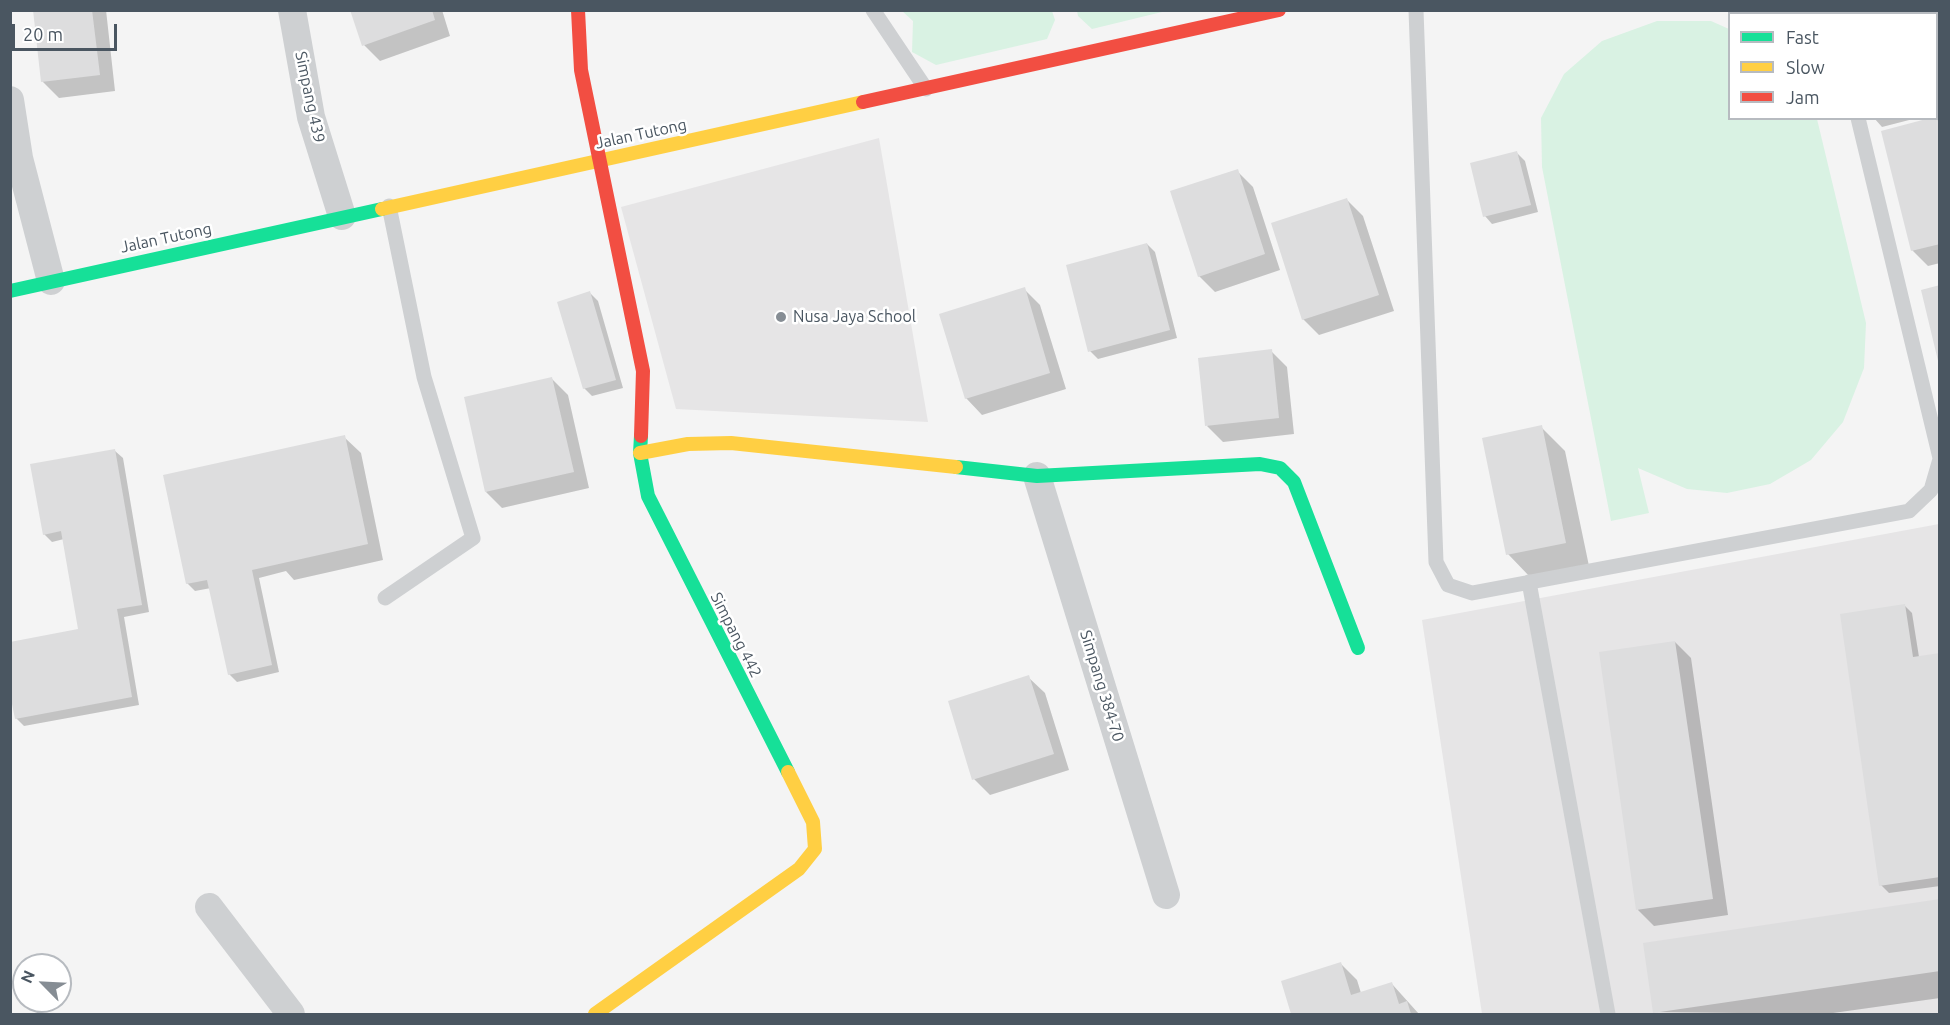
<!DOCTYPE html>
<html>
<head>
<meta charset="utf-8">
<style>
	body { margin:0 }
	#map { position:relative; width:1950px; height:1025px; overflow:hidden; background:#f4f4f4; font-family:Ubuntu,sans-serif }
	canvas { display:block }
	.frame { position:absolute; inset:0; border:12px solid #4a5661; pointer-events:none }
	.legend { position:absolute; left:1728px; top:12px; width:210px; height:108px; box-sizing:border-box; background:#fff; border:2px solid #b7bbc0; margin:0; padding:8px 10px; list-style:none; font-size:18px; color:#4a5661 }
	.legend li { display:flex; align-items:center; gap:12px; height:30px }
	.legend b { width:30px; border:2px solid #b7bbc0 }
	.north { position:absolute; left:12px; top:953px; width:60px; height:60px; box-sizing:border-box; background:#fff; border:2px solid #b7bbc0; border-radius:50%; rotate:294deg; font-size:16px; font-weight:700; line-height:24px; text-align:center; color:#4a5661 }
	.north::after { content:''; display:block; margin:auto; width:21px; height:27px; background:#868d94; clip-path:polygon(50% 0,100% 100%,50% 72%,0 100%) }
	.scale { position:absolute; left:12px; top:24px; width:105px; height:27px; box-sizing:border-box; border:3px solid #4a5661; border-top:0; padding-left:8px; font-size:18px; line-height:21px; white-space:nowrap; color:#4a5661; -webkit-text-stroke:4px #fff; paint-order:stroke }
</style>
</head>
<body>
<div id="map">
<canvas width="1950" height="1025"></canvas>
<div class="frame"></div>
<ul class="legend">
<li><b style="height:8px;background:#16e098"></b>Fast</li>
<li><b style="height:8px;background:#ffcf43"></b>Slow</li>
<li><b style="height:8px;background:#f24e42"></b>Jam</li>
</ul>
<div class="north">N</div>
<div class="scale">20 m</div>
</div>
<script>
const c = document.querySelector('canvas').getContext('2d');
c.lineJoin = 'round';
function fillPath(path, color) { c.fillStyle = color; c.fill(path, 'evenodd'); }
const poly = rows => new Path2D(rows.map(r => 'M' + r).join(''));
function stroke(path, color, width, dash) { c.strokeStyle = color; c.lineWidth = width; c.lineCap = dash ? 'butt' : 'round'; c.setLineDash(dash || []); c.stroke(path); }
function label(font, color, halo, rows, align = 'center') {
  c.font = font + ' Ubuntu,sans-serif'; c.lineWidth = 5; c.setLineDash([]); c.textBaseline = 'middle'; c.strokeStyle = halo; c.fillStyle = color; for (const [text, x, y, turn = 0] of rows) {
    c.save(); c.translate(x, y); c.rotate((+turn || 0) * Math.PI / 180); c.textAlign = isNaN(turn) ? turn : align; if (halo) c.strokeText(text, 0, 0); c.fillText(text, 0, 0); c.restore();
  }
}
const education = poly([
	[879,138,928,422,676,409,621,207],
	[1939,524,1939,1014,1482,1014,1422,620]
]);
const green = poly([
	[902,11,1052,11,1055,20,1047,39,936,65,912,52,913,21],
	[1077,11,1077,10,1166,11,1092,29,1078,16],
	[1657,21,1711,21,1729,29,1730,118,1817,119,1866,323,1864,368,1843,422,1811,460,1770,484,1727,493,1687,489,1638,468,1649,513,1611,521,1542,167,1541,118,1564,74,1602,41]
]);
const shadow = poly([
	[34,10,106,10,115,91,59,98,42,81],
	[352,10,442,10,450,36,380,61,364,45],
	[1936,57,1940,57,1940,113,1936,114],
	[1874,118,1917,118,1882,127],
	[1936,119,1940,122,1940,263,1928,266,1912,250],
	[1517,153,1525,161,1538,212,1492,224,1485,216],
	[1237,171,1253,187,1280,270,1215,292,1199,276],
	[1347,200,1363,216,1394,311,1319,335,1303,319],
	[1147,244,1155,252,1177,338,1098,359,1090,351],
	[1024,289,1040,305,1066,389,982,415,966,398],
	[590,293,598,301,623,388,592,396,584,388],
	[1271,351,1287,367,1294,434,1223,442,1207,426],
	[552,379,568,395,589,488,502,508,486,492],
	[1541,427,1565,451,1589,566,1531,578,1508,554],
	[344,437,361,453,383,560,294,580,286,571,259,578,279,672,237,682,229,674,211,588,195,591,187,583],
	[115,451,123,458,149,612,124,617,139,705,24,726,16,718,80,630,64,539,52,542,44,534],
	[1904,605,1912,613,1919,657,1940,654,1940,886,1889,893,1881,885],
	[1675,642,1691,658,1728,915,1654,926,1638,910],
	[1028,677,1045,693,1069,770,990,795,974,779],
	[1940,900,1940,998,1826,1014,1654,1012],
	[1341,964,1357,980,1361,993,1392,984,1419,1014,1292,1014,1283,982]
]);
const building = poly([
	[33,10,92,10,100,75,41,82],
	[350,10,432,10,435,20,362,46],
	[1940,55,1940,94,1936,94,1936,56],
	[1930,118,1937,118,1940,129,1940,244,1911,251,1881,131],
	[1517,151,1531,205,1483,217,1470,163],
	[1238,169,1265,254,1198,277,1170,191],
	[1347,198,1379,295,1302,320,1271,223],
	[1147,243,1170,330,1088,352,1066,265],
	[1940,285,1940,365,1939,365,1921,290],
	[1025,287,1050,373,965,399,939,314],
	[590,291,616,380,583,389,557,302],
	[1272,349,1279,418,1205,426,1198,358],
	[552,377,574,472,485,492,464,397],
	[1542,425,1566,543,1506,555,1482,438],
	[345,435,368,544,252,570,272,665,228,675,207,580,186,584,163,475],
	[115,449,142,605,117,609,132,697,15,719,10,694,10,642,78,629,61,531,43,535,30,464],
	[1905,604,1913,657,1940,653,1940,877,1879,886,1840,614],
	[1675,641,1713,899,1636,910,1599,652],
	[1029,675,1054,754,972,780,948,701],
	[1940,899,1940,971,1653,1013,1643,943],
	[1341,962,1351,995,1392,982,1399,1004,1407,1001,1411,1014,1291,1014,1281,981]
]);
const lane = poly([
	[873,10,926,89],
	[1416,10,1436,562,1448,585,1472,593,1909,511,1931,490,1940,459],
	[1832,10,1832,14],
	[1858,118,1940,458],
	[1529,582,1608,1014],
	[385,598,473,538,424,377,389,206]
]);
const street = poly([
	[292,10,311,117,342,216],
	[10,100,19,158,51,281],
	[1037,476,1166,895],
	[209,907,291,1014]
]);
const fast = poly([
	[10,291,382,209],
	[641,436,640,453,648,496,788,772],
	[956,467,1037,476,1260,464,1280,468,1294,482,1358,648]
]);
const slow = poly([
	[382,209,863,102],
	[640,453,688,444,731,443,956,467],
	[595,1014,799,869,815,849,813,822,788,772]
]);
const jam = poly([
	[578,10,581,70,643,371,641,436],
	[863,102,1279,10]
]);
const markers = [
	[781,317,6,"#868d94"]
];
const streetNames = [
	["Simpang 439",310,97,78],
	["Jalan Tutong",641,134,-12],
	["Jalan Tutong",166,238,-12],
	["Simpang 442",736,635,63],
	["Simpang 384-70",1102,686,73]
];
const poiNames = [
	["Nusa Jaya School",793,317]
];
fillPath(education, '#e6e5e6');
fillPath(green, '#d9f2e3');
fillPath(shadow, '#0003');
fillPath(building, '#ddddde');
stroke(lane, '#ced0d2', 15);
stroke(street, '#ced0d2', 28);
stroke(fast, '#16e098', 14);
stroke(slow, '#ffcf43', 14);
stroke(jam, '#f24e42', 14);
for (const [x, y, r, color] of markers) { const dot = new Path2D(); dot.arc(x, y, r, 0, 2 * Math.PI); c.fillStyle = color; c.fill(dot); stroke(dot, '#fff', 2); }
label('16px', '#4a5661', '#fff', streetNames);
label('16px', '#4a5661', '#fff', poiNames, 'left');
</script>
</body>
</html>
